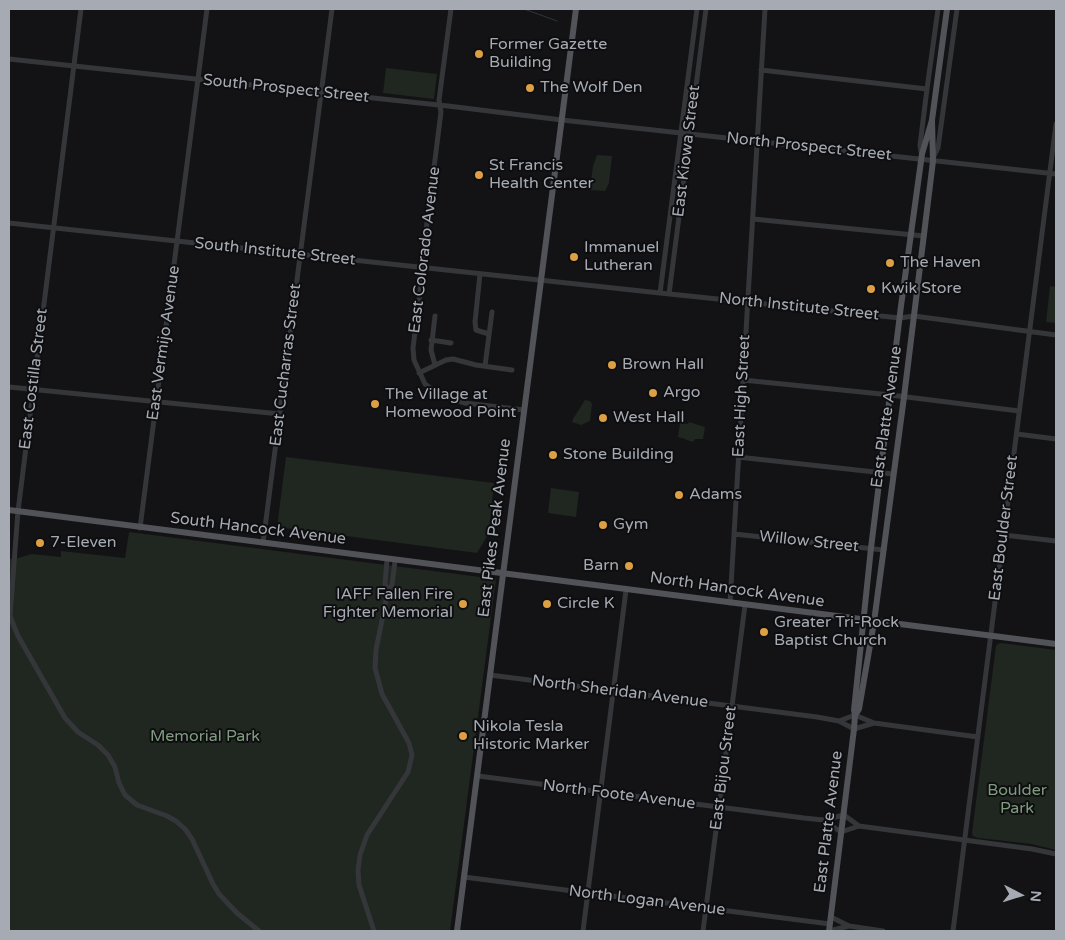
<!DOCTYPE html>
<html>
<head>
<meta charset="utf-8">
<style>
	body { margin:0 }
	#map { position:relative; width:1065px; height:940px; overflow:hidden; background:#131315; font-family:"Varela Round",sans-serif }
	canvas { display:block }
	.frame { position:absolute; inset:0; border:10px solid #a6abb3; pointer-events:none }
	.north { position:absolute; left:995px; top:870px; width:50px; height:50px; -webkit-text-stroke:4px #0e0e10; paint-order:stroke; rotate:95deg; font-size:14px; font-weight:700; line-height:20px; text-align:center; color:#a6abb3 }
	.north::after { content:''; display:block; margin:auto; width:18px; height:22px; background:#a6abb3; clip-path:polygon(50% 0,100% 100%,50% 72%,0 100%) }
</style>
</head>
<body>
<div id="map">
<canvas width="1065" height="940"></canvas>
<div class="frame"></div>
<div class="north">N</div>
</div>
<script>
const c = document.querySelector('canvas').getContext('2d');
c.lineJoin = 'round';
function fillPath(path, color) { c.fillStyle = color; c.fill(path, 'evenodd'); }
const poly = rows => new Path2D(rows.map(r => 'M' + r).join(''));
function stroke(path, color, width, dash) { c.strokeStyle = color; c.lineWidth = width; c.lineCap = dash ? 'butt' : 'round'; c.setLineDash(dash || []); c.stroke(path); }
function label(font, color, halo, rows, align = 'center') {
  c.font = font + ' "Varela Round",sans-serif'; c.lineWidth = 4; c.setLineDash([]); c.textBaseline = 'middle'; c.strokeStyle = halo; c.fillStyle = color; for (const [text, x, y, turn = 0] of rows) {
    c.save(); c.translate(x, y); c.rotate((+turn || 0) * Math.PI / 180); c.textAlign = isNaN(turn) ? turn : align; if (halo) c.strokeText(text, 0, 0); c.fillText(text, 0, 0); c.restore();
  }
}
const green = poly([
	[386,68,437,74,434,99,383,93],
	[597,155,612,156,609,183,605,191,590,190,593,166],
	[1050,286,1056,287,1056,323,1046,322],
	[585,400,590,401,592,404,590,421,581,425,572,422,573,419],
	[689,422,705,427,703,439,695,439,693,442,686,440,686,439,678,437,680,423,688,424],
	[286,457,494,483,489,533,477,553,277,527],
	[551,488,579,492,576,517,548,513],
	[129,532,496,579,450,931,9,931,9,559,18,558,32,554,61,557,61,551,125,558],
	[1001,643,1056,650,1056,850,1032,844,978,838,973,836,972,833,996,646,998,644]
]);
const stream = poly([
	[524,9,557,21]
]);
const minor = poly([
	[81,9,18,511,10,616,18,636,65,718,78,732,98,745,108,755,115,767,119,783,125,795,137,805,167,816,176,821,185,829,192,839,213,884,219,894,237,913,259,931],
	[451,9,439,100,441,112,422,263,422,275,413,348,414,360,425,384,441,396,465,403,524,410],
	[9,59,448,106,562,120,1056,174],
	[761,70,927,89],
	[921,152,920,145,927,89,938,9],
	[934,156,938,148,957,9],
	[753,219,924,236],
	[9,223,660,293,900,318,914,316,1056,335],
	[480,274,475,322,476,330,489,334],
	[660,293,697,9],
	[669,294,706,9],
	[435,316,431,350,435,365],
	[431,340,451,343],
	[485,366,492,312],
	[419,373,446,360,453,359,476,365,512,370],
	[743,380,891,395,1019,411],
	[9,387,280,414],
	[1017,434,1056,439],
	[738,457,893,474],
	[140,528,207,9],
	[734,534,884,550],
	[1004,535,1056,541],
	[263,543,332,9],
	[387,560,385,584,388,590,392,585,395,561],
	[730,603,765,9],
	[490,675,817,717,839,721,854,729,874,723],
	[839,721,855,715,874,723,978,737],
	[478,776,804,818,823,820,844,815,859,826,1032,849,1056,854],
	[825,821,841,832,859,826],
	[464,877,830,924],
	[831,917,849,926,883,931],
	[374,931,359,885,358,870,360,855,367,835,408,772,412,755,409,743,382,694,375,668,376,650,388,590],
	[583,931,626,590],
	[703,931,745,605],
	[829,931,849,926],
	[953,931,1056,124]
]);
const major = poly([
	[9,510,1056,644],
	[855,715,859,709,874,622,904,397,933,161,932,120,947,9],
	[457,931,576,9],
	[829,931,854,729,855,715,854,710,871,548,901,306,922,154,932,120]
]);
const markers = [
	[479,54,5,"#dc9f43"],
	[530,88,5,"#dc9f43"],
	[479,175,5,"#dc9f43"],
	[574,257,5,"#dc9f43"],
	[890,263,5,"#dc9f43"],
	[871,289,5,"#dc9f43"],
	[612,365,5,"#dc9f43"],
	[653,393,5,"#dc9f43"],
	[375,404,5,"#dc9f43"],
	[603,418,5,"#dc9f43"],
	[553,455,5,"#dc9f43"],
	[679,495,5,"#dc9f43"],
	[603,525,5,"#dc9f43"],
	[40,543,5,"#dc9f43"],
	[629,566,5,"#dc9f43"],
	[463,604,5,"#dc9f43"],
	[547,604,5,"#dc9f43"],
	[764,632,5,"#dc9f43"],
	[463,736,5,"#dc9f43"]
];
const poiNames = [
	["Former Gazette",489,45],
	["Building",489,63],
	["The Wolf Den",540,88],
	["St Francis",489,166],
	["Health Center",489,184],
	["Immanuel",584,248],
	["Lutheran",584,266],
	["The Haven",900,263],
	["Kwik Store",881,289],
	["Brown Hall",622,365],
	["Argo",663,393],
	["The Village at",385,395],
	["Homewood Point",385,413],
	["West Hall",613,418],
	["Stone Building",563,455],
	["Adams",689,495],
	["Gym",613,525],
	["7-Eleven",50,543],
	["Barn",619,566,"right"],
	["IAFF Fallen Fire",453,595,"right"],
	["Fighter Memorial",453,613,"right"],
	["Circle K",557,604],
	["Greater Tri-Rock",774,623],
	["Baptist Church",774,641],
	["Nikola Tesla",473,727],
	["Historic Marker",473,745]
];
const streetNames = [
	["South Prospect Street",286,89,6],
	["North Prospect Street",809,147,6],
	["East Kiowa Street",687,151,-83],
	["East Colorado Avenue",425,250,-83],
	["South Institute Street",275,252,6],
	["North Institute Street",799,307,6],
	["East Vermijo Avenue",164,343,-82],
	["East Cucharras Street",286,365,-83],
	["East Costilla Street",34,379,-83],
	["East High Street",742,396,-87],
	["East Platte Avenue",887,417,-82],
	["East Pikes Peak Avenue",495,528,-83],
	["East Boulder Street",1004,528,-83],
	["South Hancock Avenue",258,529,7],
	["Willow Street",809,542,6],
	["North Hancock Avenue",737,590,8],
	["North Sheridan Avenue",620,692,7],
	["East Bijou Street",724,768,-83],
	["North Foote Avenue",619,795,7],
	["East Platte Avenue",829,822,-83],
	["North Logan Avenue",647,901,7]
];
const parkNames = [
	["Memorial Park",205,737],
	["Boulder",1017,791],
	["Park",1017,809]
];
fillPath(green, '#202620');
stroke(stream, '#2e363c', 1);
stroke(minor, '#353639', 5);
stroke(major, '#515358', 6);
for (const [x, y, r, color] of markers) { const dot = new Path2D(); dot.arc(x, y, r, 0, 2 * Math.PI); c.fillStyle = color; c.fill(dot); stroke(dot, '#0e0e10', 2); }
label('16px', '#a6abb3', '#0e0e10', poiNames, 'left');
label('16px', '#a6abb3', '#0e0e10', streetNames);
label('16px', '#7f9c7f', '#0e0e10', parkNames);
</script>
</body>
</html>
